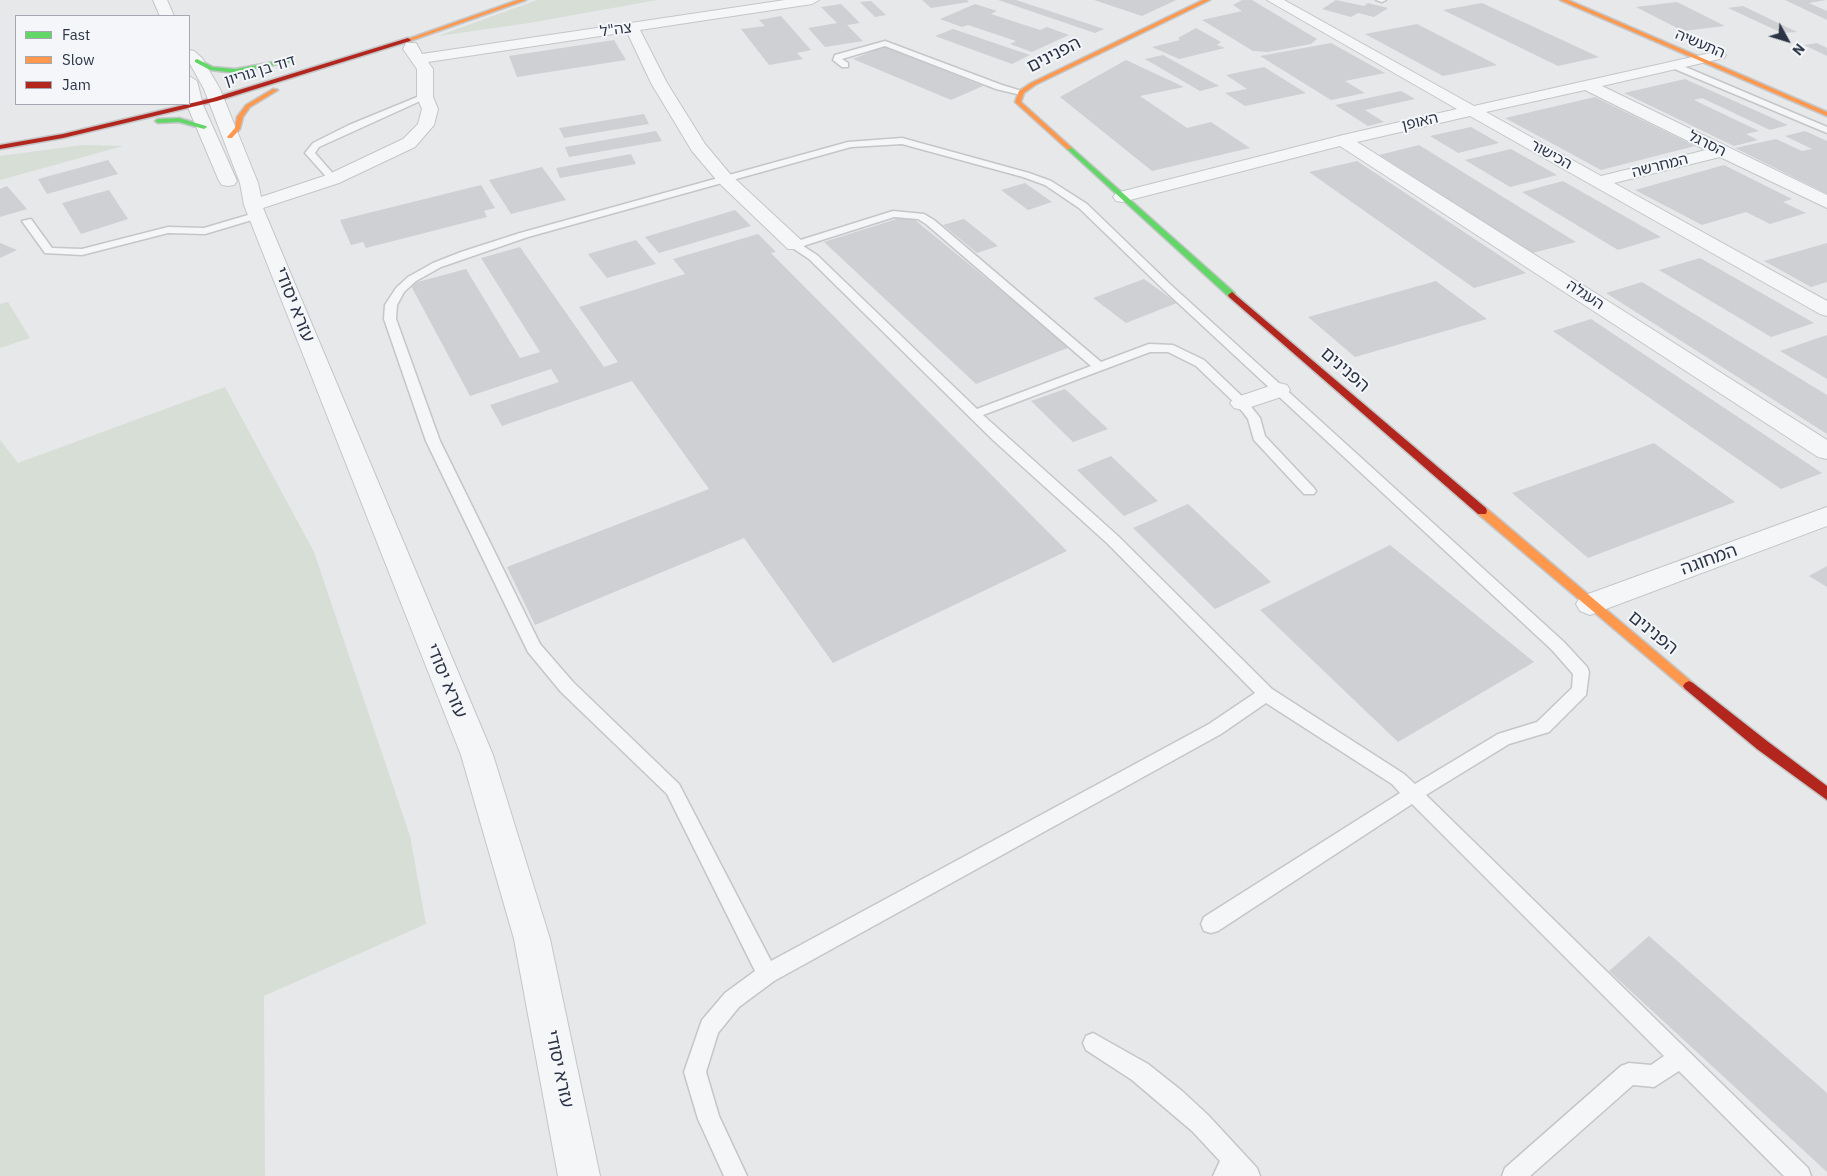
<!DOCTYPE html>
<html>
<head>
<meta charset="utf-8">
<style>
	body { margin:0 }
	#map { position:relative; width:1827px; height:1176px; overflow:hidden; background:#e6e8ea; font-family:"IBM Plex Sans",sans-serif }
	canvas { display:block }
	.legend { position:absolute; left:15px; top:15px; width:175px; height:90px; box-sizing:border-box; background:#f4f6f9; border:1px solid #a4a8b1; margin:0; padding:6px 9px; list-style:none; font-size:15px; color:#2b3445 }
	.legend li { display:flex; align-items:center; gap:10px; height:25px }
	.legend b { width:25px; border:1px solid #a4a8b1 }
	.north { position:absolute; left:1762px; top:15px; width:50px; height:50px; -webkit-text-stroke:4px #f4f6f9; paint-order:stroke; rotate:129deg; font-size:14px; font-weight:700; line-height:20px; text-align:center; color:#2b3445 }
	.north::after { content:''; display:block; margin:auto; width:18px; height:22px; background:#2b3445; clip-path:polygon(50% 0,100% 100%,50% 72%,0 100%) }
</style>
</head>
<body>
<div id="map">
<canvas width="1827" height="1176"></canvas>
<ul class="legend">
<li><b style="height:6px;background:#63d668"></b>Fast</li>
<li><b style="height:6px;background:#ff974d"></b>Slow</li>
<li><b style="height:6px;background:#b3261e"></b>Jam</li>
</ul>
<div class="north">N</div>
</div>
<script>
const c = document.querySelector('canvas').getContext('2d');
c.lineJoin = 'round';
function fillPath(path, color) { c.fillStyle = color; c.fill(path, 'evenodd'); }
const poly = rows => new Path2D(rows.map(r => 'M' + r).join(''));
function stroke(path, color, width, dash) { c.strokeStyle = color; c.lineWidth = width; c.lineCap = dash ? 'butt' : 'round'; c.setLineDash(dash || []); c.stroke(path); }
function label(font, color, halo, rows, align = 'center') {
  c.font = font + ' "IBM Plex Sans","Noto Sans Hebrew",sans-serif'; c.lineWidth = 4; c.setLineDash([]); c.textBaseline = 'middle'; c.strokeStyle = halo; c.fillStyle = color; for (const [text, x, y, turn = 0] of rows) {
    c.save(); c.translate(x, y); c.rotate((+turn || 0) * Math.PI / 180); c.textAlign = isNaN(turn) ? turn : align; if (halo) c.strokeText(text, 0, 0); c.fillText(text, 0, 0); c.restore();
  }
}
const green = poly([
	[537,0,657,0,529,23,438,36],
	[83,145,123,146,0,180,0,156],
	[8,302,30,338,0,348,0,304],
	[225,387,314,552,410,836,426,924,264,996,265,1176,0,1176,0,440,18,463]
]);
const building = poly([
	[922,0,967,0,969,2,931,8],
	[998,0,1016,0,1104,29,1095,33],
	[1094,0,1176,0,1142,16],
	[1242,0,1252,0,1317,39,1311,44,1268,52,1253,51,1202,20,1242,11,1233,5],
	[1336,0,1364,6,1368,3,1388,8,1374,17,1358,13,1351,17,1322,9],
	[1785,0,1826,0,1809,3,1827,11,1827,20],
	[871,1,886,15,875,17,860,2],
	[1677,2,1725,26,1683,31,1636,7],
	[1482,3,1599,57,1558,66,1443,10],
	[841,4,860,23,847,25,863,41,825,47,808,28,837,23,821,7],
	[975,4,997,11,991,14,1040,30,1047,27,1069,35,1032,52,1010,44,1016,41,968,25,962,27,940,19],
	[1743,6,1797,32,1782,33,1728,8],
	[781,16,811,50,797,53,803,59,769,65,741,29,765,26,759,20],
	[1417,24,1497,65,1443,76,1365,34],
	[1196,28,1221,42,1217,45,1225,48,1179,59,1152,47,1180,40,1178,38],
	[953,29,1030,55,1012,64,935,36],
	[614,40,626,60,517,77,509,56],
	[1331,43,1385,73,1345,81,1365,93,1331,100,1260,56],
	[1817,43,1827,48,1827,56,1804,45],
	[885,46,983,86,951,100,853,59],
	[1163,55,1219,86,1200,91,1145,59],
	[1126,60,1184,87,1140,96,1187,128,1211,122,1250,148,1152,171,1060,97],
	[1264,67,1306,93,1245,106,1225,93,1247,89,1226,75],
	[1685,79,1788,125,1770,130,1702,98,1694,100,1759,131,1746,134,1758,140,1734,146,1624,93],
	[1401,91,1415,99,1365,110,1384,122,1368,126,1335,105],
	[1595,97,1695,146,1601,170,1505,118],
	[644,114,649,124,564,138,559,128],
	[1471,127,1499,143,1458,153,1430,136],
	[656,131,662,141,569,157,565,147],
	[1805,131,1827,141,1827,194,1735,148,1776,139,1802,151,1812,149,1785,136],
	[1419,145,1576,242,1532,253,1379,155],
	[1511,149,1557,175,1510,187,1465,160],
	[631,154,636,164,560,178,556,168],
	[108,160,118,174,47,194,38,179],
	[1357,161,1526,273,1474,288,1309,172],
	[1724,165,1792,199,1783,202,1806,213,1770,224,1746,212,1702,225,1635,190],
	[542,167,566,200,511,214,489,180],
	[1563,181,1661,237,1618,250,1522,192],
	[1025,183,1052,202,1028,210,1001,190],
	[481,185,495,208,484,211,487,217,366,248,363,242,351,245,340,220],
	[7,186,27,209,0,217,0,189],
	[109,190,128,219,81,234,62,203],
	[735,210,751,226,659,253,645,237],
	[909,215,1070,347,976,384,824,242],
	[964,219,998,246,977,253,943,225],
	[758,234,776,252,771,253,1067,551,833,663,744,538,535,625,507,567,709,489,632,381,502,426,490,405,559,382,551,369,470,396,410,284,466,269,520,358,540,352,481,258,520,247,604,367,618,362,579,307,685,274,673,259],
	[636,240,656,264,607,278,588,254],
	[0,243,17,250,0,258],
	[1827,243,1827,282,1811,287,1764,261],
	[1700,258,1814,323,1771,337,1659,270],
	[1144,279,1177,303,1126,323,1093,298],
	[1436,281,1487,319,1355,357,1308,317],
	[1642,282,1827,395,1827,434,1606,293],
	[1591,319,1822,473,1781,489,1553,331],
	[1827,335,1827,379,1780,351],
	[1065,389,1108,429,1073,442,1031,401],
	[1654,443,1735,502,1588,558,1512,493],
	[1111,456,1158,501,1124,516,1077,470],
	[1188,504,1271,582,1215,609,1133,528],
	[1390,545,1534,662,1398,742,1260,610],
	[1827,566,1827,587,1809,576],
	[1649,936,1827,1093,1827,1172,1609,971]
]);
const lane = poly([
	[1376,0,1386,0,1382,2,1376,0],
	[885,41,1002,85,1025,92,1021,95,996,89,885,46,842,59,848,63,848,67,842,67,833,60,835,55,885,41],
	[1670,63,1676,63,1827,127,1827,133,1670,67,1670,63],
	[422,95,429,97,319,147,315,153,336,177,336,181,330,181,305,153,313,143,349,125,422,95],
	[902,138,1029,173,1051,181,1087,204,1172,286,1564,642,1587,667,1589,672,1586,695,1549,732,1509,744,1426,795,1808,1168,1811,1176,1784,1176,1679,1071,1654,1087,1633,1085,1530,1176,1502,1176,1505,1168,1621,1066,1629,1063,1651,1065,1664,1056,1412,804,1218,931,1211,933,1204,931,1201,924,1204,917,1400,793,1392,784,1266,703,1221,734,774,981,739,1007,718,1033,706,1072,719,1116,747,1176,724,1176,698,1119,684,1072,702,1020,725,993,755,971,667,794,561,692,528,652,426,441,384,319,385,305,396,288,408,277,433,263,461,252,520,233,848,142,902,138],
	[902,144,1023,177,1045,185,1079,208,1164,290,1552,650,1573,674,1572,688,1537,722,1498,734,1415,784,1404,774,1272,689,1118,536,983,415,1150,352,1168,352,1196,366,1238,406,1248,419,1254,440,1304,494,1314,494,1316,491,1314,488,1265,436,1260,418,1246,400,1204,360,1173,345,1149,344,1101,362,934,220,924,214,893,211,791,243,791,247,809,259,993,440,1108,544,1255,693,1209,724,771,961,679,784,573,682,540,644,440,441,396,319,397,305,404,292,416,281,441,267,528,237,851,147,902,144],
	[894,217,918,219,926,224,1091,366,977,409,817,255,803,246,894,217],
	[258,212,263,215,262,217,205,234,168,233,82,255,45,253,22,221,31,219,52,248,82,249,168,227,204,228,258,212],
	[1093,1033,1148,1064,1182,1091,1208,1115,1257,1168,1260,1176,1213,1176,1220,1161,1192,1131,1132,1080,1086,1050,1083,1043,1086,1036,1093,1033]
]);
const street = poly([
	[153,0,167,0,174,16,160,16,153,0],
	[785,0,819,0,812,4,640,30,667,83,705,144,731,175,802,241,805,245,802,249,788,249,719,183,692,151,651,83,627,32,428,62,433,69,433,97,438,109,434,125,415,147,339,183,263,208,493,755,550,939,600,1176,558,1176,514,939,461,755,244,205,240,183,204,89,189,62,189,50,194,51,202,58,220,89,258,183,261,197,327,175,403,139,418,124,422,109,417,97,417,69,403,49,406,43,416,43,422,54,785,0],
	[1267,0,1284,0,1474,106,1719,51,1724,52,1726,55,1724,58,1602,86,1827,195,1827,208,1720,157,1614,183,1827,301,1827,316,1820,314,1470,116,1357,142,1827,440,1827,459,1818,457,1340,146,1122,202,1116,201,1113,197,1116,193,1343,135,1457,109,1267,0],
	[1585,90,1706,150,1601,176,1486,112,1585,90],
	[189,76,197,81,203,105,237,181,234,185,228,186,222,185,219,181,187,105,189,76],
	[1279,383,1287,385,1290,390,1287,395,1242,410,1234,408,1230,403,1234,398,1279,383],
	[1827,507,1827,526,1590,615,1580,611,1576,604,1580,597,1827,507]
]);
const fast = poly([
	[197,59,213,67,235,69,290,59,293,61,235,73,210,70,195,62,195,60,197,59],
	[179,118,206,126,207,127,204,129,179,122,158,123,155,121,158,119,179,118],
	[1067,147,1071,147,1235,293,1235,297,1229,297,1067,149,1067,147]
]);
const slow = poly([
	[518,0,526,0,410,41,405,40,518,0],
	[1203,0,1210,0,1035,85,1024,93,1021,102,1071,147,1071,149,1067,149,1015,102,1019,91,1031,83,1203,0],
	[1560,0,1568,0,1827,112,1827,116,1560,0],
	[273,89,278,90,250,107,243,117,240,129,232,138,228,138,227,137,235,128,237,117,246,105,273,89],
	[1482,507,1486,508,1693,683,1695,686,1693,689,1689,691,1685,689,1478,514,1477,511,1478,508,1482,507]
]);
const jam = poly([
	[408,38,411,40,410,41,217,101,63,138,0,149,0,145,63,134,213,98,408,38],
	[1232,292,1486,508,1487,511,1486,514,1478,514,1229,297,1228,295,1232,292],
	[1689,681,1693,683,1767,741,1827,786,1827,800,1757,749,1685,689,1683,686,1685,683,1689,681]
]);
const farStreetnames = [
	["צה\"ל",616,30,-8],
	["התעשיה",1700,44,23],
	["דוד בן גוריון",260,71,-17],
	["האופן",1420,122,-13],
	["הסרגל",1707,144,26],
	["הכישור",1551,155,29],
	["המחרשה",1660,166,-14],
	["העגלה",1585,295,33]
];
const streetNames = [
	["הפנינים",1054,55,-27],
	["עזרא יסודי",294,305,68],
	["הפנינים",1345,370,41],
	["המחוגה",1709,560,-20],
	["הפנינים",1653,633,39],
	["עזרא יסודי",446,681,67],
	["עזרא יסודי",559,1069,78]
];
fillPath(green, '#d6ded6');
fillPath(building, '#ced0d3');
stroke(lane, '#c4c6c8', 3);
stroke(street, '#c4c6c8', 2);
stroke(fast, '#c4c6c8', 3);
stroke(slow, '#c4c6c8', 3);
stroke(jam, '#c4c6c8', 3);
fillPath(lane, '#f5f6f7');
fillPath(street, '#f5f6f7');
fillPath(fast, '#63d668');
fillPath(slow, '#ff974d');
fillPath(jam, '#b3261e');
label('15px', '#2b3445', '#f4f6f9', farStreetnames);
label('18px', '#2b3445', '#f4f6f9', streetNames);
</script>
</body>
</html>
